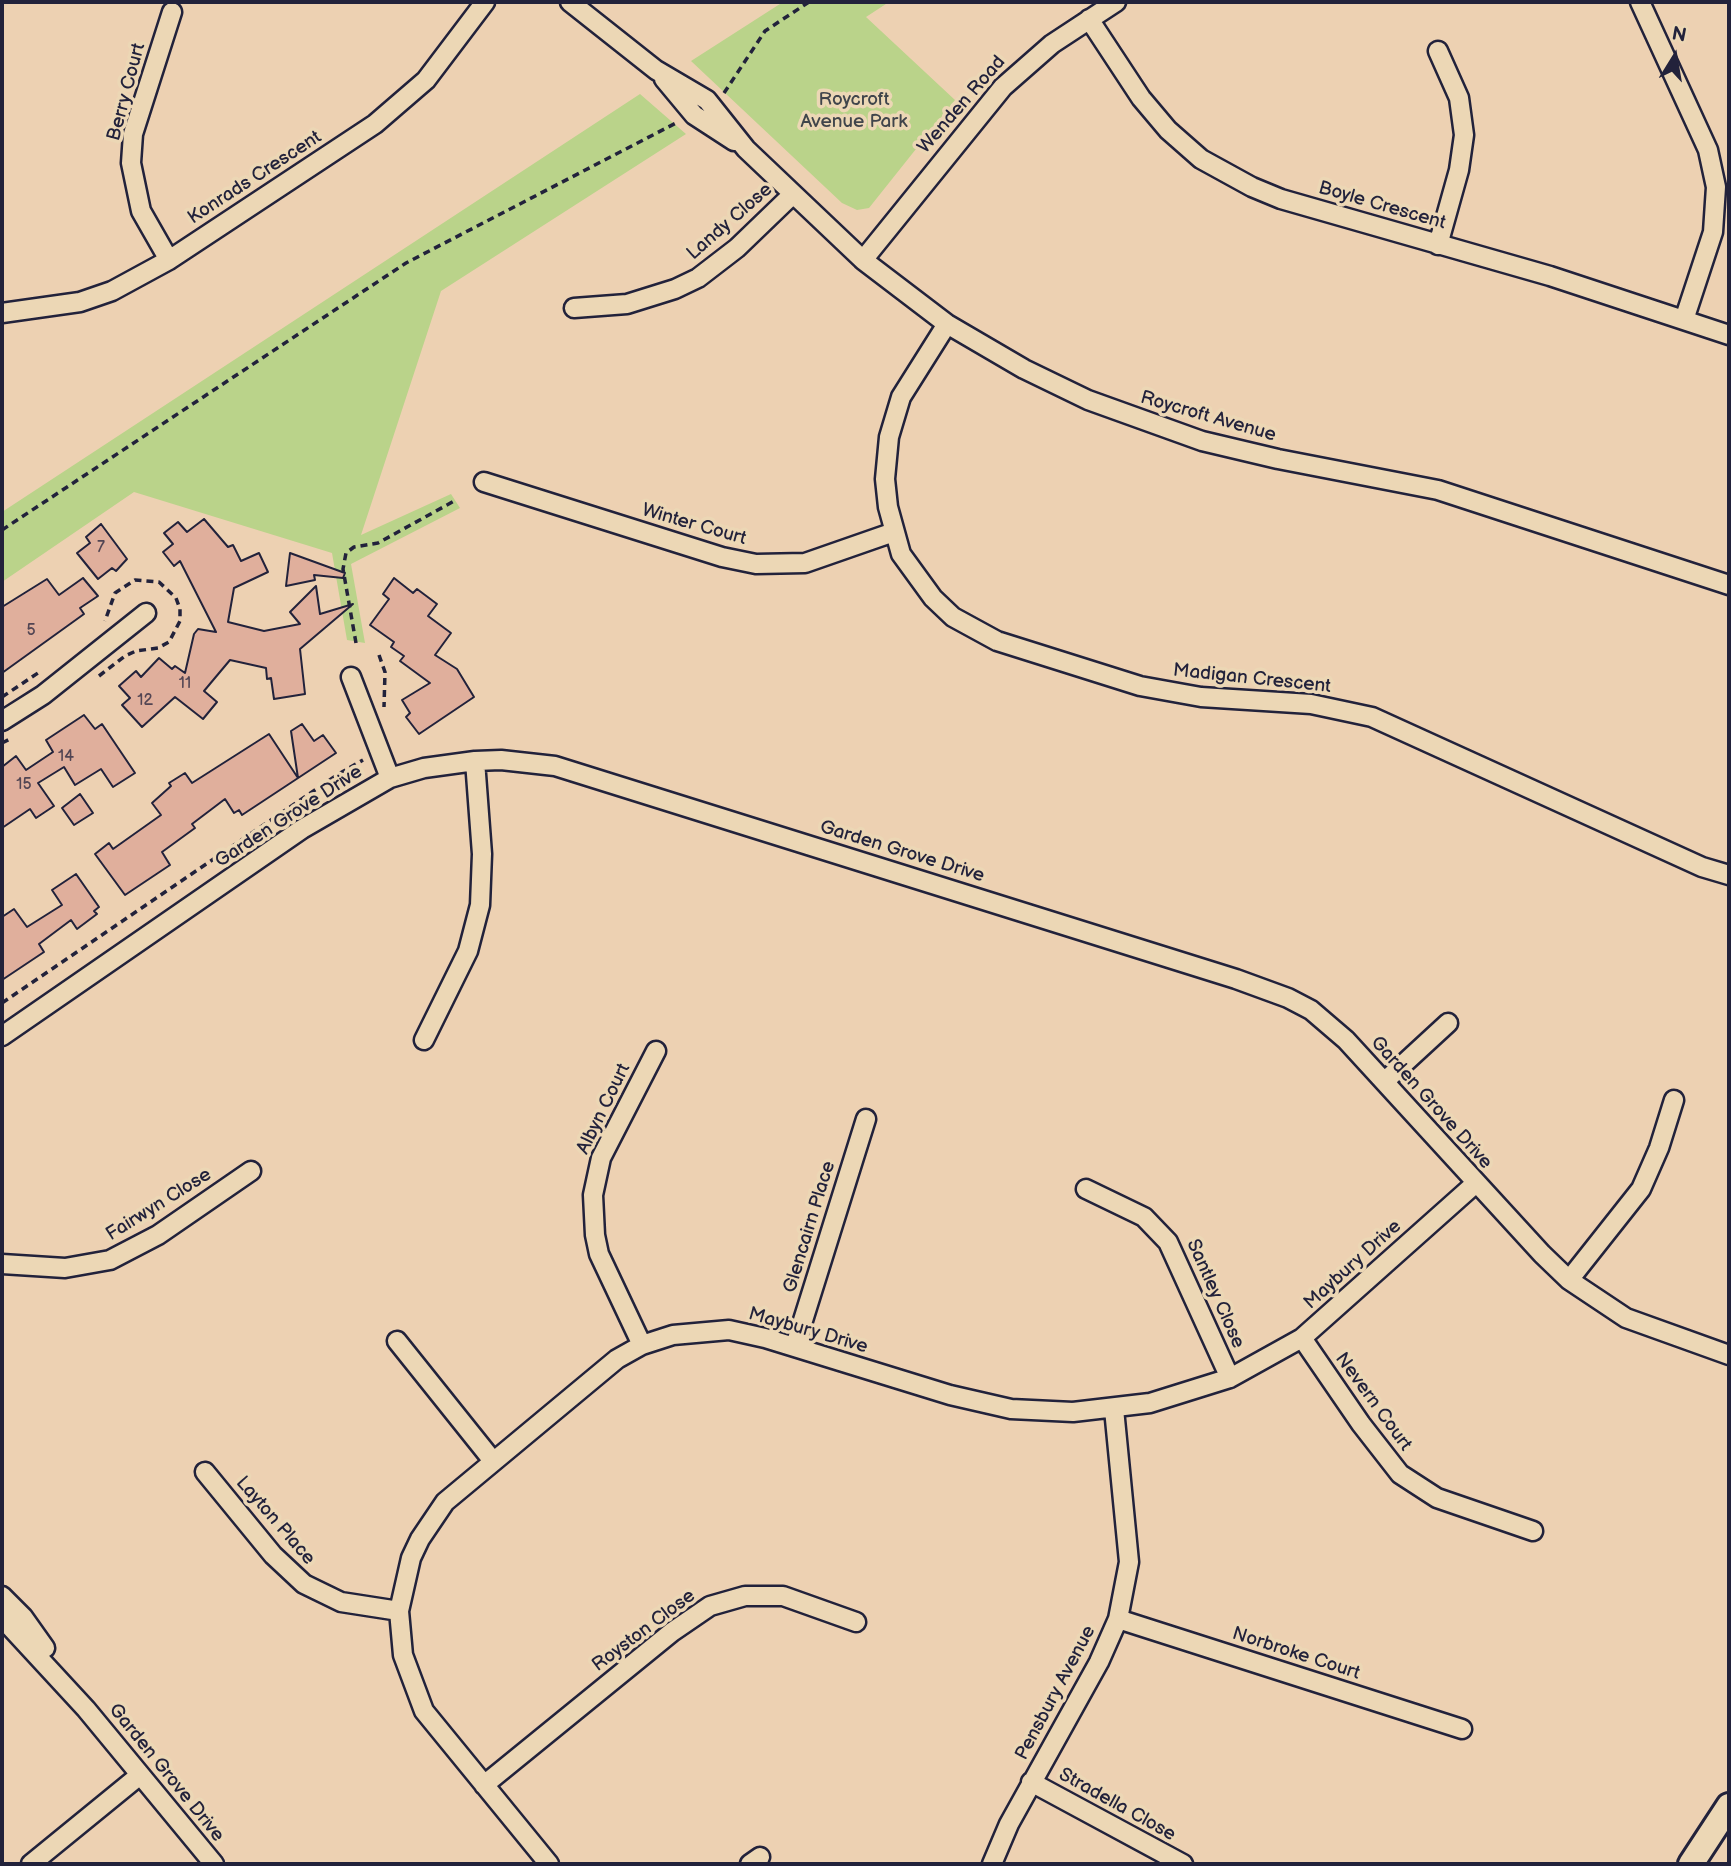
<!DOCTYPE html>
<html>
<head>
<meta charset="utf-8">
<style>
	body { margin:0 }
	#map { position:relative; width:1731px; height:1866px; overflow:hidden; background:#edd1b2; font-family:"Balsamiq Sans",sans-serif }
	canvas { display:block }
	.frame { position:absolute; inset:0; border:4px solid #22223b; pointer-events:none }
	.north { position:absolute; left:1640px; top:21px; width:70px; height:70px; -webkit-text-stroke:5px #ecd7b5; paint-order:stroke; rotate:11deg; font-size:19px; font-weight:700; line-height:28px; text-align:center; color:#22223b }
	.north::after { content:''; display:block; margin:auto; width:24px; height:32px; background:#22223b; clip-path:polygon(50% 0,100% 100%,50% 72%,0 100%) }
</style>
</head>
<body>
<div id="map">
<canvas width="1731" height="1866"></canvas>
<div class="frame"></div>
<div class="north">N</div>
</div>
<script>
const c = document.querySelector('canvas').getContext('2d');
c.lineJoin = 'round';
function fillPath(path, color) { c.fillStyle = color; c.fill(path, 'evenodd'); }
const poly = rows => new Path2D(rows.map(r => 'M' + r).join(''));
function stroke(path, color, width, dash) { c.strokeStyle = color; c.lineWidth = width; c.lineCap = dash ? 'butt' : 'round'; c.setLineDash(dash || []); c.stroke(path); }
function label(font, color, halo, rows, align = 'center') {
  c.font = font + ' "Balsamiq Sans",sans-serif'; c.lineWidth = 7; c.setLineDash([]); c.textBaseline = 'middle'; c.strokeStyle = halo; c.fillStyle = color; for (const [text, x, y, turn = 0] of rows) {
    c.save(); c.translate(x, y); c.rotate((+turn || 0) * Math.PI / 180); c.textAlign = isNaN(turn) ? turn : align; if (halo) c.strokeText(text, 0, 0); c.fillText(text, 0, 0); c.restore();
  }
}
const green = poly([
	[783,2,889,2,866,17,955,100,869,208,857,210,842,203,691,61],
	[640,94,686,134,441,291,361,535,451,494,460,508,351,564,365,643,347,640,332,553,134,492,2,582,2,512]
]);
const building = poly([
	[204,519,228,547,233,545,241,561,259,553,268,572,234,588,228,622,264,631,300,624,290,612,316,586,320,614,353,604,300,649,305,694,274,699,271,678,267,679,266,668,230,660,204,691,217,702,203,719,175,697,142,727,122,705,130,698,119,686,136,671,141,677,159,658,172,669,175,666,185,673,194,634,198,629,216,632,180,561,174,566,163,552,173,544,164,533,178,522,187,532,204,519],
	[101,524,127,559,116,571,112,568,98,579,77,553,90,543,86,537,101,524],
	[290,553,345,573,343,578,314,575,315,580,286,586,290,553],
	[83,578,98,596,80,608,84,614,2,673,2,607,47,579,59,595,83,578],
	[394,578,413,593,417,589,437,604,428,616,451,633,435,655,457,669,474,697,419,734,406,717,410,713,402,700,430,683,400,661,404,656,391,647,394,642,370,625,389,599,383,594,394,578],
	[84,715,95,729,102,724,135,773,113,787,101,769,75,785,64,767,38,783,54,806,36,818,30,809,2,828,2,767,16,756,26,770,53,752,46,740,84,715],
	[302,724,314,741,323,735,336,753,242,815,239,810,234,813,225,799,192,824,195,828,162,852,170,865,125,895,95,854,109,843,113,849,161,815,152,803,171,786,169,783,185,773,192,783,269,734,298,778,291,731,302,724],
	[80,794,93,813,74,825,62,808,80,794],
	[76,874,99,907,94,911,97,914,77,929,71,920,39,944,44,952,2,980,2,917,14,909,27,927,62,905,52,890,76,874]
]);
const path = poly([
	[724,93,765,31,809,2],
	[2,530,406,263,676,123],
	[356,643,343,569,346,553,354,547,378,543,456,500],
	[379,655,385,672,384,707],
	[99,676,125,656,136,651,158,648,169,642,180,621,180,609,176,598,159,582,135,580,115,593,105,621],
	[2,697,38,673],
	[2,743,10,739],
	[2,1003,337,775,363,760]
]);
const street = poly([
	[570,2,656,70,707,100,746,149,863,260,947,324,1024,369,1088,400,1202,441,1278,459,1438,490,1729,585],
	[1640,2,1708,150,1716,187,1713,232,1684,320],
	[1089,19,1141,98,1168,130,1201,159,1252,187,1281,199,1550,276,1729,335],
	[1438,51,1459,98,1464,135,1459,170,1438,245],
	[664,79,694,115,734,141],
	[169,260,141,211,131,163,133,134,172,12],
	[863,260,1003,87,1052,44,1116,2],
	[574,308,627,304,675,289,698,278,737,248,792,195],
	[2,313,80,302,112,291,169,260,375,124,426,80,485,2],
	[947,324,901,397,889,437,885,479,888,507,901,554,933,598,953,617,997,641,1140,686,1201,697,1311,704,1372,717,1702,867,1729,875],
	[484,482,722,557,756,564,805,563,894,532],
	[351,677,390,778],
	[2,721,43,695,146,613],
	[2,1036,302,829,390,778,424,768,475,761,501,760,555,766,1236,979,1288,998,1311,1010,1346,1040,1542,1254,1569,1280,1626,1318,1729,1355],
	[424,1040,468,951,480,905,482,854,475,761],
	[1385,1081,1448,1023],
	[1086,1189,1144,1217,1168,1242,1230,1378],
	[2,1264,65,1268,110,1260,158,1235,251,1171],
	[1569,1280,1641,1189,1659,1148,1674,1100],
	[1302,1338,1361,1424,1400,1474,1437,1498,1533,1531],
	[397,1341,493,1461],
	[642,1345,599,1254,595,1235,593,1195,601,1158,656,1051],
	[795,1346,866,1119],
	[205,1472,273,1555,304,1584,341,1602,399,1611],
	[2,1596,23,1617,45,1648],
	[2,1618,86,1709,214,1864],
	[1118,1619,1462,1729],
	[1031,1782,1183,1864],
	[484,1785,672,1632,710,1606,745,1596,783,1596,856,1622],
	[31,1864,140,1775],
	[549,1864,424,1711,403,1655,399,1611,411,1558,420,1539,445,1502,617,1359,642,1345,673,1335,729,1330,765,1338,950,1395,1011,1409,1073,1412,1150,1403,1230,1378,1302,1338,1476,1183],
	[750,1864,760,1857],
	[992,1864,1009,1824,1099,1662,1118,1619,1129,1562,1114,1409]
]);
const secondary = poly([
	[1691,1864,1729,1806]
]);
const numberNames = [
	["7",101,548],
	["5",31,631],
	["11",185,684],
	["12",145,701],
	["14",66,757],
	["15",24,785]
];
const streetNames = [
	["Berry Court",127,92,-75],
	["Wenden Road",962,105,-49],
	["Konrads Crescent",255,178,-33],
	["Boyle Crescent",1382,206,16],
	["Landy Close",730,222,-41],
	["Roycroft Avenue",1208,417,16],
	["Winter Court",694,525,16],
	["Madigan Crescent",1252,679,6],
	["Garden Grove Drive",289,817,-33],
	["Garden Grove Drive",902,852,17],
	["Garden Grove Drive",1431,1103,48],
	["Albyn Court",604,1109,-64],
	["Fairwyn Close",159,1205,-32],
	["Glencairn Place",810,1227,-73],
	["Maybury Drive",1353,1265,-42],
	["Santley Close",1215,1294,66],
	["Maybury Drive",808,1331,16],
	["Nevern Court",1373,1402,54],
	["Layton Place",275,1521,49],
	["Royston Close",644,1631,-37],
	["Norbroke Court",1296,1654,18],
	["Pensbury Avenue",1056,1693,-62],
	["Garden Grove Drive",166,1773,51],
	["Stradella Close",1117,1805,29]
];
const parkNames = [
	["Roycroft",854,100],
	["Avenue Park",854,122]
];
fillPath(green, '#bad38a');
fillPath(building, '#e0af9c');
stroke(building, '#22223b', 2);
stroke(street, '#22223b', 23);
stroke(secondary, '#22223b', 30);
stroke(path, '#22223b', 3.5, [7, 5]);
stroke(street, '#ecd7b5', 18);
stroke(secondary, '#ecd7b5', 24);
label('16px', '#524553', null, numberNames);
label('19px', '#22223b', '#ecd7b5', streetNames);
label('19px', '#40454b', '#ecd7b5', parkNames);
</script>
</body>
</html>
